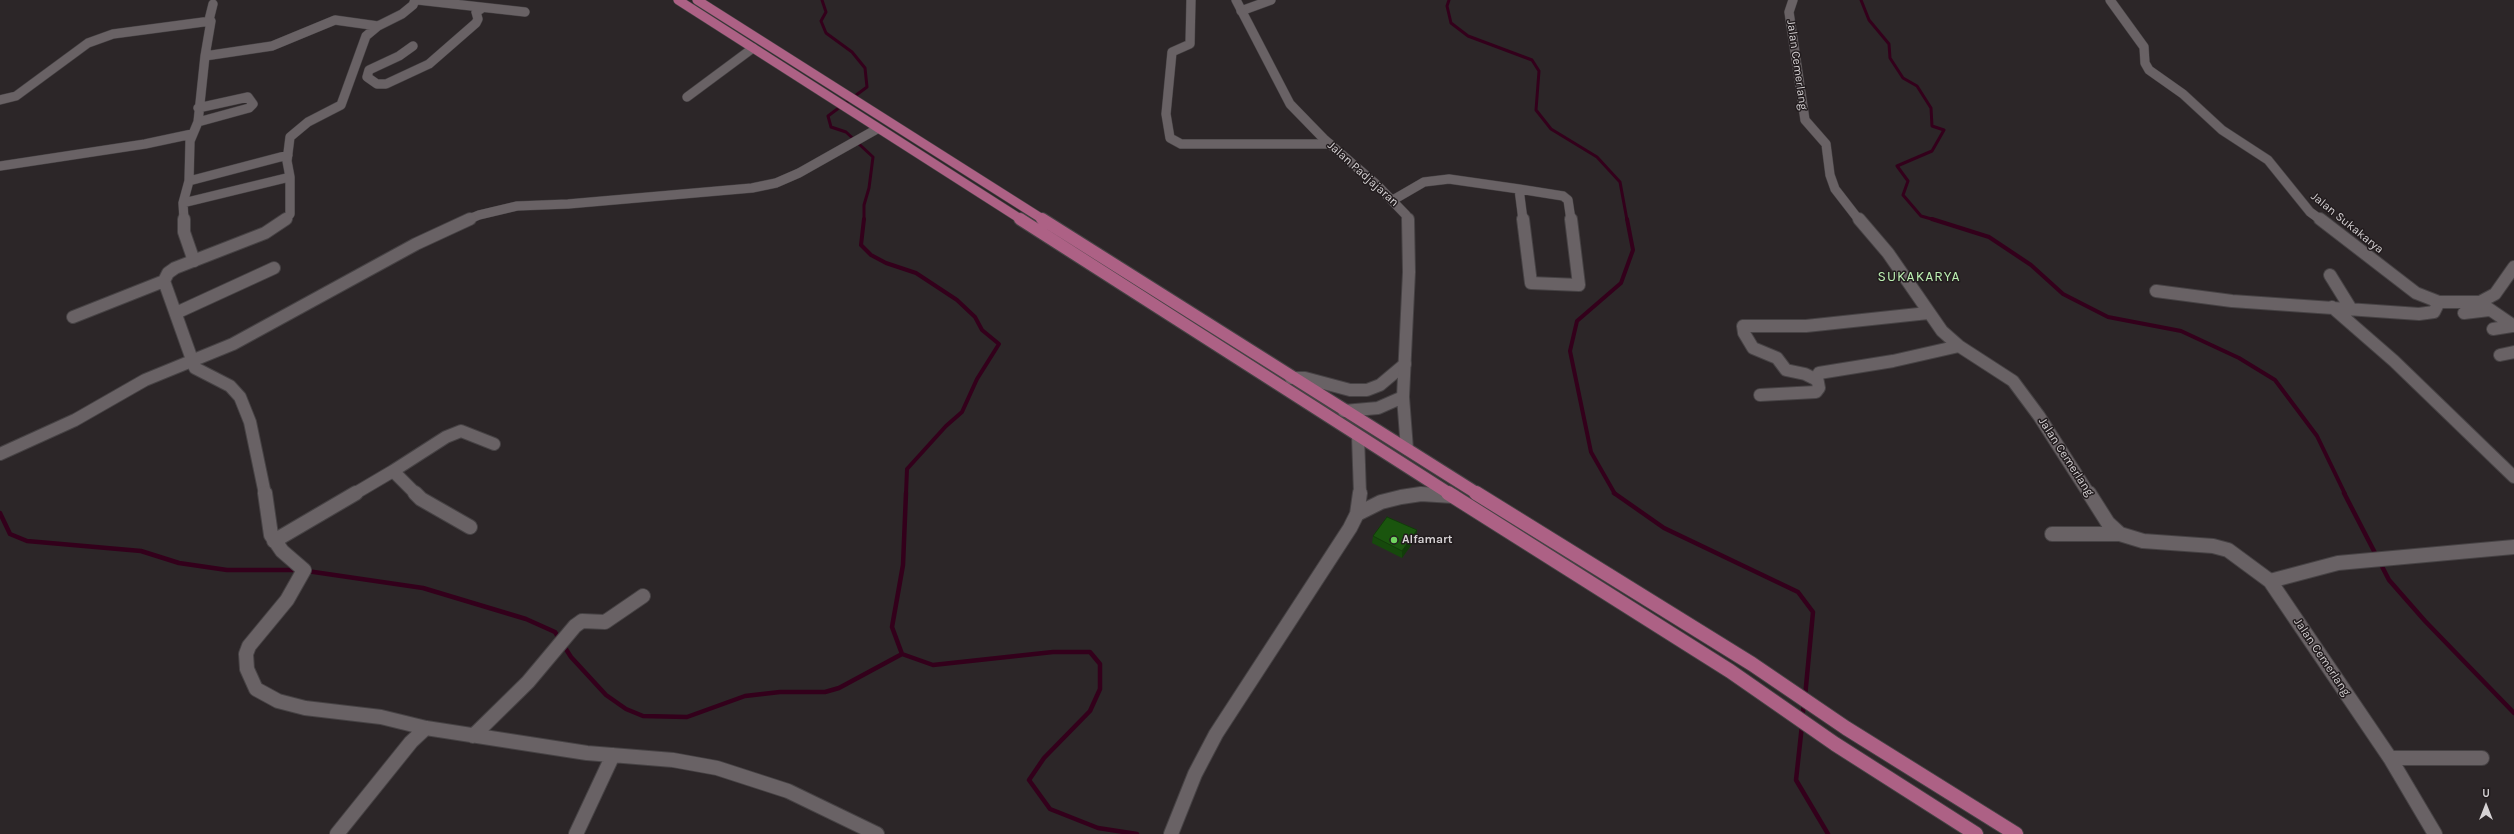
<!DOCTYPE html>
<html>
<head>
<meta charset="utf-8">
<style>
	body { margin:0 }
	#map { position:relative; width:2514px; height:834px; overflow:hidden; background:#2c2628; font-family:Karla,sans-serif }
	canvas { display:block }
	.north { position:absolute; left:2466px; top:786px; width:40px; height:40px; -webkit-text-stroke:3px #221c1e; paint-order:stroke; rotate:0deg; font-size:11px; font-weight:700; line-height:16px; text-align:center; color:#d6d2d4 }
	.north::after { content:''; display:block; margin:auto; width:14px; height:18px; background:#d6d2d4; clip-path:polygon(50% 0,100% 100%,50% 72%,0 100%) }
</style>
</head>
<body>
<div id="map">
<canvas width="2514" height="834"></canvas>
<div class="north">U</div>
</div>
<script>
const c = document.querySelector('canvas').getContext('2d');
c.lineJoin = 'round';
const poly = rows => new Path2D(rows.map(r => 'M' + r).join(''));
function stroke(path, color, width, dash) { c.strokeStyle = color; c.lineWidth = width; c.lineCap = dash ? 'butt' : 'round'; c.setLineDash(dash || []); c.stroke(path); }
function fillPath(path, color) { c.fillStyle = color; c.fill(path, 'evenodd'); }
function label(font, color, halo, rows, align = 'center') {
  c.font = font + ' Karla,sans-serif'; c.lineWidth = 3; c.setLineDash([]); c.textBaseline = 'middle'; c.strokeStyle = halo; c.fillStyle = color; for (const [text, x, y, turn = 0] of rows) {
    c.save(); c.translate(x, y); c.rotate((+turn || 0) * Math.PI / 180); c.textAlign = isNaN(turn) ? turn : align; if (halo) c.strokeText(text, 0, 0); c.fillText(text, 0, 0); c.restore();
  }
}
const streamFar2 = poly([
	[822,0,826,12,821,21,826,33,852,52,865,68,867,87,828,116,831,127,846,132,873,157,869,188,864,205,864,220],
	[1449,0,1447,6,1451,23,1468,36,1532,60,1539,71,1536,110,1551,129,1597,157,1620,182,1627,220],
	[1861,0,1869,20,1889,44,1890,58,1903,78,1917,86,1931,108,1932,126,1944,130,1932,151,1897,166,1908,181,1903,195,1921,216,1935,220]
]);
const streamFar1 = poly([
	[864,219,861,245,871,255,886,263,916,273,957,300,975,317,982,330,999,344,977,379,962,412,946,426,907,469,906,494],
	[1932,219,1989,237,2031,265,2063,294,2108,317,2181,331,2239,358,2275,380,2317,436,2345,494],
	[1615,494,1591,452,1570,351,1577,321,1621,283,1633,250,1627,219]
]);
const stream = poly([
	[906,493,903,565,892,627,902,654,933,665,1053,652,1090,652,1100,664,1100,689,1090,711,1044,758,1029,780,1050,809,1098,828,1137,834],
	[1614,493,1664,528,1798,592,1813,612,1805,697],
	[2344,493,2389,580,2425,621,2514,713],
	[0,513,10,534,27,541,141,551,179,563,227,570,298,570],
	[307,571,423,588,526,619,555,632,571,657,606,695,626,709,643,716,687,717,745,696,780,692,825,692,839,688,902,654],
	[1802,719,1804,703],
	[1802,725,1796,780,1828,834]
]);
const streetFar2 = poly([
	[418,0,525,12],
	[1191,0,1190,44,1172,52,1166,114,1170,138,1181,144,1330,144],
	[1793,0,1789,12,1805,120,1826,144,1830,175,1835,189,1859,220],
	[2110,0,2144,47,2145,63,2149,70,2183,94,2222,130,2268,160,2310,212,2321,220],
	[1241,11,1271,0],
	[209,20,213,4],
	[413,46,399,56,369,70,367,77,377,84,386,84,429,64,476,23,478,19,476,12,481,9],
	[205,56,198,122,190,141,189,181,288,155],
	[687,97,753,48],
	[0,100,16,96,88,43,113,34,211,21,205,56,272,46,335,20,378,26],
	[198,108,248,97,253,104,249,108,198,122],
	[0,166,145,144,192,134],
	[1519,189,1563,196,1568,200,1571,220],
	[1519,189,1523,220],
	[1393,200,1424,182,1449,179,1519,189],
	[183,203,290,177],
	[184,220,183,203,189,181],
	[285,220,290,214,290,177,287,161,290,137,308,122,341,105,366,36,378,26,402,14,413,5,415,0],
	[467,220,479,215,517,206,568,204,752,188,776,183,799,173,877,129]
]);
const streetFar1 = poly([
	[184,219,184,232,194,261],
	[1523,219,1531,283,1579,285,1571,219],
	[1859,219,1888,253,1942,331,1959,346,2013,381,2039,416,2089,494],
	[2320,219,2416,293,2439,302,2480,302,2495,294,2514,267],
	[2330,275,2351,309],
	[2156,291,2232,301,2419,314,2434,312,2439,302],
	[2479,302,2514,326],
	[2332,307,2394,361,2514,477],
	[176,313,274,268],
	[2464,313,2489,310],
	[73,317,164,281],
	[2493,329,2512,326],
	[2500,355,2514,352],
	[1291,378,1305,378,1350,390,1367,390,1380,385,1405,364],
	[1817,380,1805,374,1786,370,1777,358,1753,348,1744,333,1743,326,1806,326,1928,313],
	[1760,395,1816,392,1819,388,1817,377,1819,373,1893,361,1959,346],
	[1358,436,1360,494],
	[0,454,75,420,145,380,233,344,416,244,470,219],
	[393,471,446,437,461,431,494,444],
	[265,494,250,422,240,397,230,386,195,368,164,281,168,273,175,268,265,233,286,219],
	[354,494,393,471,416,494]
]);
const street = poly([
	[265,493,271,535,282,551,304,570,287,600,249,646,246,654,247,669,256,689,278,701,305,708,381,717,426,728,587,753,673,760,717,768,788,791,877,834],
	[415,493,421,499,470,527],
	[2089,493,2108,523,2120,534,2143,541,2213,546,2228,550,2270,581,2390,758,2435,834],
	[1357,514,1381,502,1401,497,1421,494,1453,496],
	[2052,534,2120,534],
	[274,541,356,493],
	[2270,581,2338,563,2514,547],
	[473,736,528,682,575,626,582,621,605,622,643,596],
	[2390,758,2482,758],
	[337,834,411,742,426,728],
	[576,834,613,755],
	[1171,834,1195,774,1216,734,1350,528,1357,514,1360,493]
]);
const secondaryFar1 = poly([
	[1236,0,1290,104,1324,139,1377,185,1406,215,1408,220]
]);
const secondary = poly([
	[1344,411,1378,408,1403,397],
	[1407,449,1403,397,1409,272,1408,219]
]);
const primaryFar2 = poly([
	[678,0,1022,220],
	[697,0,1044,220]
]);
const primaryFar1 = poly([
	[1020,219,1450,494],
	[1042,219,1478,494]
]);
const primary = poly([
	[1448,493,1730,671,1835,744,1976,834],
	[1476,493,1752,664,1846,728,2016,834]
]);
const wall = poly([
	[1417,530,1416,538,1402,558,1372,543,1373,536]
]);
const shadedWall = poly([
	[1417,530,1416,538,1402,558,1402,551]
]);
const building = poly([
	[1387,517,1417,530,1402,551,1373,536,1387,517]
]);
const markers = [
	[1394,540,4,"#70d35f"]
];
const streetNames = [
	["Jalan Cemerlang",1797,65,82],
	["Jalan Padjajaran",1363,174,42],
	["Jalan Sukakarya",2347,223,39],
	["Jalan Cemerlang",2066,457,57],
	["Jalan Cemerlang",2322,657,56]
];
const poiNames = [
	["Alfamart",1402,540]
];
const quarterNames = [
	["SUKAKARYA",1919,277]
];
stroke(streamFar2, '#33001b', 3);
stroke(streamFar1, '#33001b', 4);
stroke(stream, '#33001b', 4.5);
stroke(streetFar2, '#464244', 10);
stroke(streetFar1, '#464244', 14);
stroke(street, '#464244', 16);
stroke(secondaryFar1, '#464244', 10);
stroke(secondary, '#464244', 14);
stroke(primaryFar2, '#464244', 10);
stroke(primaryFar1, '#464244', 14);
stroke(primary, '#464244', 16);
stroke(streetFar2, '#696265', 9);
stroke(streetFar1, '#696265', 12);
stroke(street, '#696265', 14);
stroke(secondaryFar1, '#696265', 9);
stroke(secondary, '#696265', 12);
stroke(primaryFar2, '#ad6185', 9);
stroke(primaryFar1, '#ad6185', 12);
stroke(primary, '#ad6185', 14);
fillPath(wall, '#16490c');
fillPath(shadedWall, '#123c0a');
fillPath(building, '#1a550e');
stroke(building, '#123c0a', 1);
for (const [x, y, r, color] of markers) { const dot = new Path2D(); dot.arc(x, y, r, 0, 2 * Math.PI); c.fillStyle = color; c.fill(dot); stroke(dot, '#221c1e', 1.5); }
label('12px', '#d6d2d4', '#221c1e', streetNames);
label('bold 12px', '#d6d2d4', '#221c1e', poiNames, 'left');
c.letterSpacing = '1px';
label('14px', '#bbf0b2', '#221c1e', quarterNames);
c.letterSpacing = '0px';
</script>
</body>
</html>
